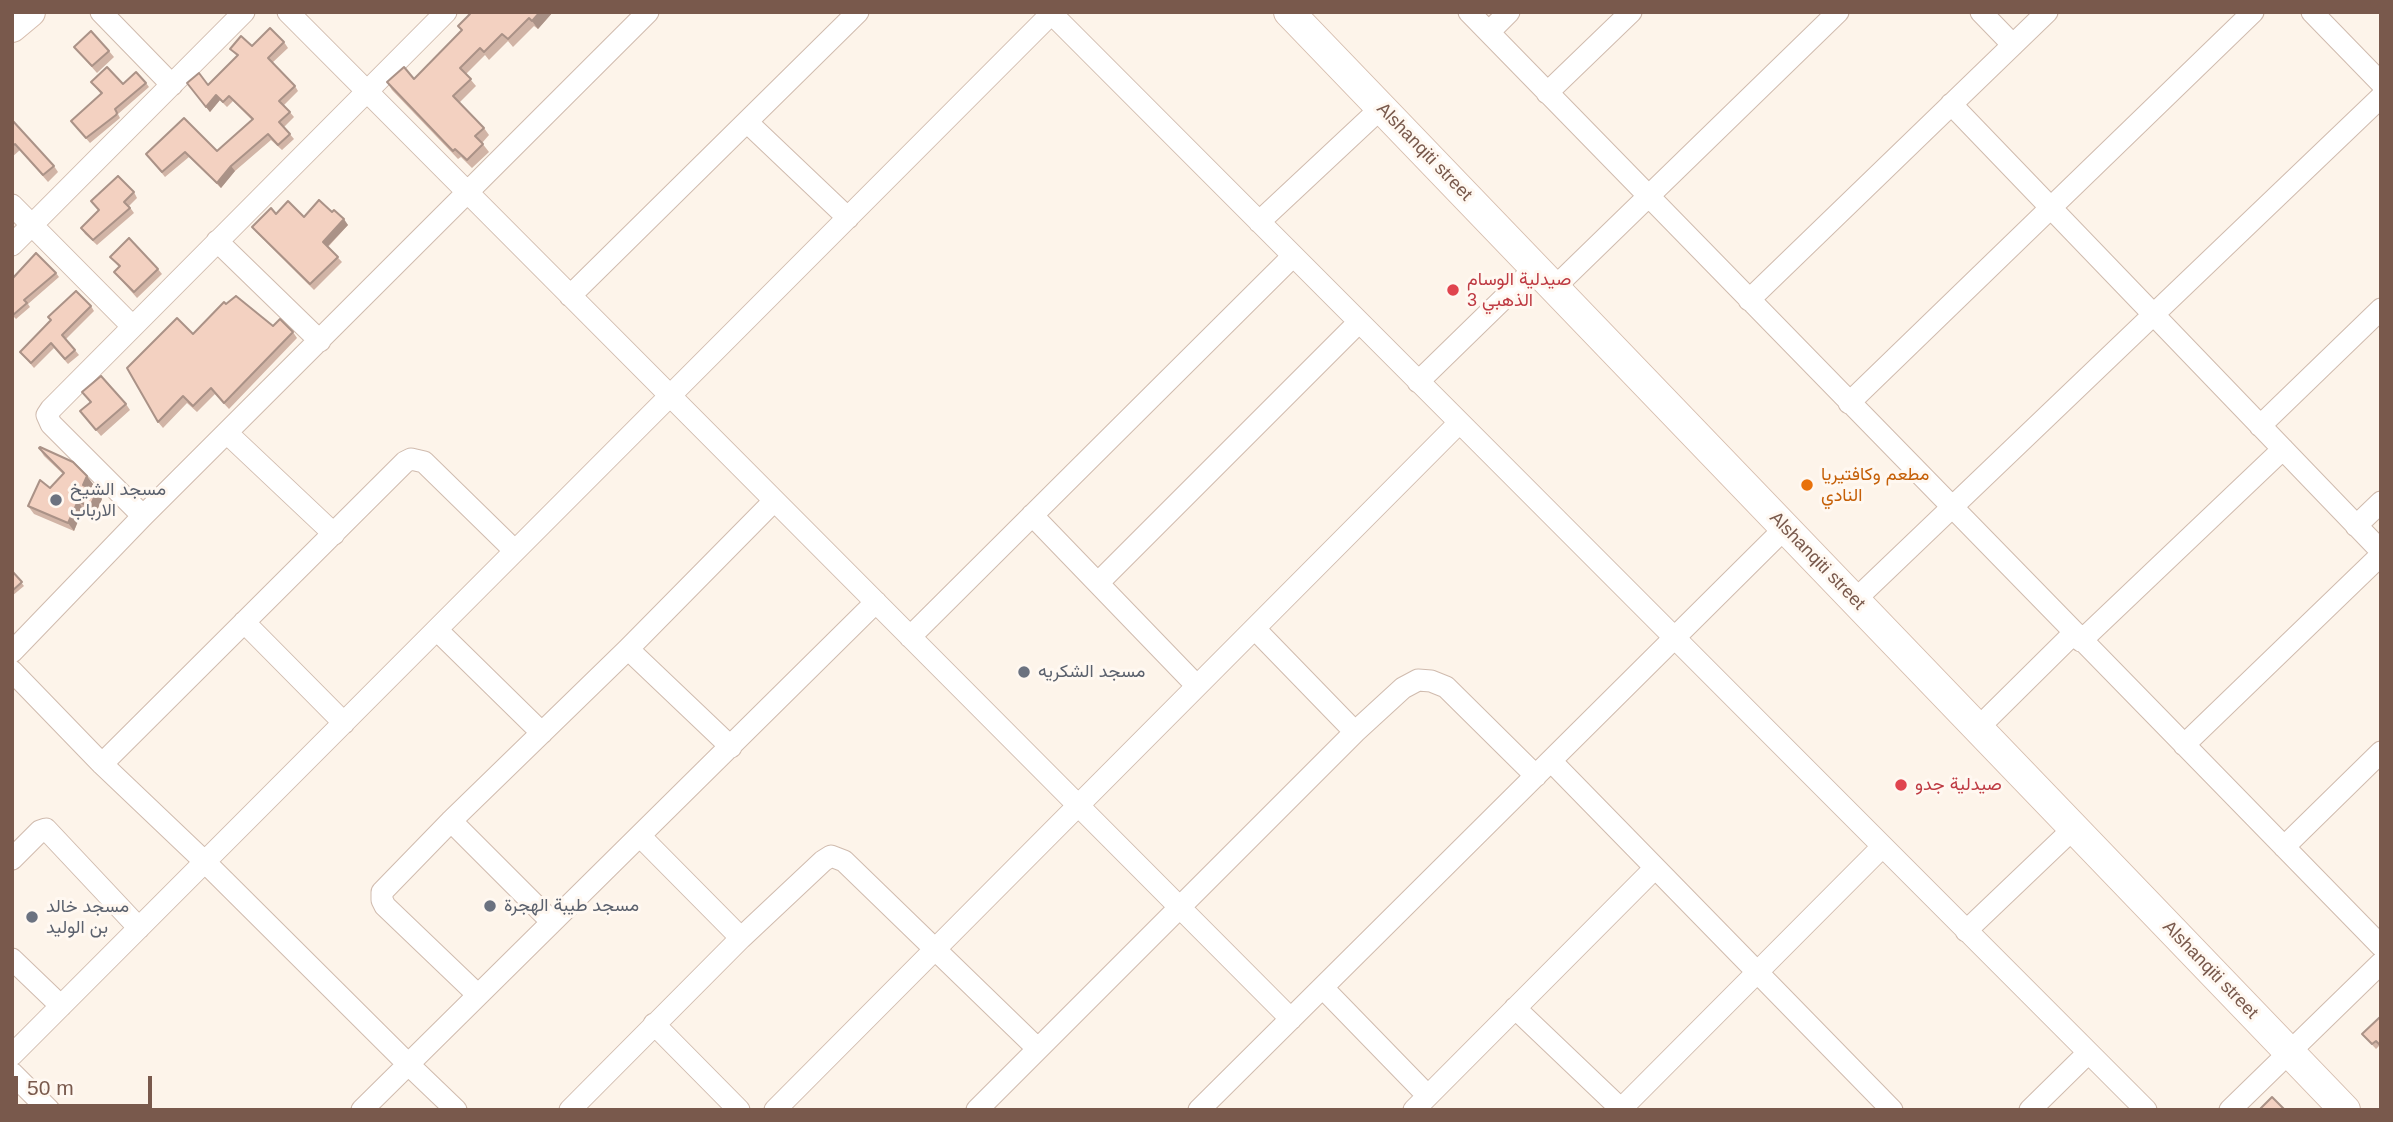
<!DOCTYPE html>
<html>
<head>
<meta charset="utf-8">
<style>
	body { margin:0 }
	#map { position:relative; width:2393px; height:1122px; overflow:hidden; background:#fdf4ea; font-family:Arial,sans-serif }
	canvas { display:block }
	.frame { position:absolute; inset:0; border:14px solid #79594c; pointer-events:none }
	.scale { position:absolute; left:14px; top:1076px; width:138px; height:32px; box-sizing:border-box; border:4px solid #79594c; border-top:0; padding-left:9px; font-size:21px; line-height:24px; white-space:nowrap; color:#79594c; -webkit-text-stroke:5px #fff8f1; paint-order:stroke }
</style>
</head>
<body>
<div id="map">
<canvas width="2393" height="1122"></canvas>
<div class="frame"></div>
<div class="scale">50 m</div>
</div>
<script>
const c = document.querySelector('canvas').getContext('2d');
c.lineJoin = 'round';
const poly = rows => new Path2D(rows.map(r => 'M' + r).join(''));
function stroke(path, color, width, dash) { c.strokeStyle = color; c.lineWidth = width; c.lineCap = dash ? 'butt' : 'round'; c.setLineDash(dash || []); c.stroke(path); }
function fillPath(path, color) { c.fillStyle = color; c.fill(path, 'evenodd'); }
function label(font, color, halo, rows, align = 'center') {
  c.font = font + ' Arial,Vazirmatn,sans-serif'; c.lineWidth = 6; c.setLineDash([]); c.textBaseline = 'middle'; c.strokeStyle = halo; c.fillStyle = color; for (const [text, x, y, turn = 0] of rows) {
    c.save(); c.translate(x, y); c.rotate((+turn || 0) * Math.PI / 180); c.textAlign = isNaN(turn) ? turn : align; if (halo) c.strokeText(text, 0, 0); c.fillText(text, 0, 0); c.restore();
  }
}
const street = poly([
	[101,12,172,85],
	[288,12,1291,1019],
	[1050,12,2146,1110],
	[1469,12,2381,946],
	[1981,12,2013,45],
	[2312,12,2381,83],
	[1489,32,1509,12],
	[1547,93,1631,12],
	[1951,104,2381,551],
	[747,122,848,218],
	[12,205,132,326],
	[1259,222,1381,108],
	[217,241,320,341],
	[12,245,244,12],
	[1554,288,1838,12],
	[570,296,858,12],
	[1749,300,2047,12],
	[1418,382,1535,268],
	[1849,403,2253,12],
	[2260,426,2381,309],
	[227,433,334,534],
	[1032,515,1197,686],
	[143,516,51,424,47,415,51,409,446,12],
	[2356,526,2381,502],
	[1098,583,1359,322],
	[1855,600,2381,97],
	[244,622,344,723],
	[1255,629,1355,732],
	[437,630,542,733],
	[910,637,1293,256],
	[2081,641,2283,449],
	[628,649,731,747],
	[12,652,143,516,648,12],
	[12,671,102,764,205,862,408,1064,456,1110],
	[1978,728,2074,633],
	[2184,745,2381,555],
	[1551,761,1892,1110],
	[102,764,405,462,411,459,424,462,515,551],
	[451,821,552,922],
	[640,836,741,938],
	[2284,847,2381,752],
	[12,859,40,831,46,829,139,928],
	[1966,931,2074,828],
	[12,959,61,1006],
	[1323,988,1428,1096],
	[478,995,385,906,382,900,382,892,451,821,628,649,774,501],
	[1515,1008,1621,1109],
	[654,1024,739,1110],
	[12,1055,1051,14],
	[12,1073,49,1110],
	[362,1110,876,602],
	[570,1110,741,938,823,861,831,856,844,861,1038,1049],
	[775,1110,1459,423],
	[977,1110,1355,732,1403,688,1418,680,1431,681,1446,687,1536,776],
	[1199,1110,1785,528],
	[1414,1110,1655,868],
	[1620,1110,1882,847],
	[2030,1110,2088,1053],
	[2230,1110,2381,963]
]);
const secondary = poly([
	[1289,12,2345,1110],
	[12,27,30,12]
]);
const wall = poly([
	[466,12,553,12,538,29,534,26,513,47,508,41,489,60,485,55,466,74,476,86,459,103,484,128,489,135,482,143,489,152,472,168,461,157,458,159,392,90,387,82,414,79,462,31,458,26,469,16],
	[284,42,288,48,272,63,295,86,298,91,284,105,294,117,284,127,294,139,282,150,271,140,235,171,221,188,189,157,165,177,146,154,217,151,252,120,233,101,227,107,220,100,210,112,191,88,208,85,237,56,230,49],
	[74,47,109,51,114,57,97,73],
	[91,82,123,84,146,83,149,87,118,114,120,118,90,143,71,121,101,94],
	[12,120,54,166,58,172,48,182,20,150,12,157],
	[134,192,137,198,129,206,134,213,97,245,85,234,81,228,99,210,91,201],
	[332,212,348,225,328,247,342,262,314,290,256,232,252,227,276,214,304,217],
	[110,257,158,269,162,274,137,298,114,272,119,267],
	[56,273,59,277,28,304,30,307,16,319,12,315,12,279],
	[226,304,273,326,293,332,297,338,229,409,215,394,197,412,187,403,163,428,158,422,193,334],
	[91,306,94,311,66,339,79,355,68,364,54,348,34,368,20,352,51,320,48,317],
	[82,392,126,404,130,410,101,436,80,411,90,402],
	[39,448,93,484,91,489,102,499,95,515,83,509,74,531,34,514,28,506,50,488,63,474,44,456],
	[12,571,24,586,12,596],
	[2381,1019,2381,1047,2379,1046,2376,1049,2362,1034]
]);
const shadedWall = poly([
	[540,12,553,12,538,29,532,21],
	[216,95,220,100,210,112,206,107],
	[231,166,235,171,221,188,217,183],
	[344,219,348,225,327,247,323,242],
	[87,476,93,484,89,493,83,485],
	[97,491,102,499,95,515,90,507],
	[78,501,83,509,74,531,68,523]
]);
const building = poly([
	[468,12,540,12,532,21,529,18,508,39,502,34,484,52,480,48,460,68,471,79,453,96,484,128,475,136,483,144,467,160,455,149,453,151,387,82,404,67,414,79,462,30,458,26,470,14,468,12],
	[270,28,284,42,268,58,295,86,279,101,290,112,279,122,290,134,278,145,268,134,231,166,217,183,185,152,162,172,146,154,184,118,217,151,253,119,229,96,223,102,216,95,206,107,187,83,199,73,208,85,238,55,230,49,241,36,252,46,270,28],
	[91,31,109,51,92,66,74,47,91,31],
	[107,67,123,84,136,72,146,83,115,109,117,113,116,115,86,138,71,121,102,93,91,82,107,67],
	[12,120,54,166,43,175,15,144,12,146,12,120],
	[118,176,134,192,124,202,130,208,93,240,81,228,99,210,91,201,118,176],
	[319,200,332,212,334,210,344,219,323,242,338,257,310,284,252,227,271,208,276,214,288,201,304,217,319,200],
	[129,238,158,269,134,292,114,272,120,266,110,257,129,238],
	[36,253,56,273,24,300,27,303,13,315,12,279,36,253],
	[76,291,91,306,62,335,75,350,65,359,51,343,31,363,20,352,51,320,48,317,76,291],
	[236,296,273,326,280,319,293,332,224,403,211,388,193,406,183,396,158,422,127,368,177,318,193,334,224,302,226,304,236,296],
	[101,376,126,404,96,430,80,411,91,402,82,392,101,376],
	[40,447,73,462,87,476,83,485,97,491,90,507,78,501,68,523,28,506,40,480,50,488,64,473,39,448,40,447],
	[12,571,22,582,12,591,12,571],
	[2380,1017,2381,1019,2381,1046,2376,1041,2372,1044,2362,1034,2380,1017],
	[2272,1097,2285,1110,2259,1110,2272,1097]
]);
const markers = [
	[1453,290,7,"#e0444e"],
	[1807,485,7,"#e8710a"],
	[56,500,7,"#6b7280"],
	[1024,672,7,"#6b7280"],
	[1901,785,7,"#e0444e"],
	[490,906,7,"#6b7280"],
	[32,917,7,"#6b7280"]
];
const streetNames = [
	["Alshanqiti street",1424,152,46],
	["Alshanqiti street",1817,561,46],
	["Alshanqiti street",2210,970,46]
];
const healthNames = [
	["صيدلية الوسام",1467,280],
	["الذهبي 3",1467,301],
	["صيدلية جدو",1915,785]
];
const foodNames = [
	["مطعم وكافتيريا",1821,475],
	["النادي",1821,496]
];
const worshipNames = [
	["مسجد الشيخ",70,490],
	["الارباب",70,511],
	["مسجد الشكريه",1038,672],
	["مسجد طيبة الهجرة",504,906],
	["مسجد خالد",46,907],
	["بن الوليد",46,928]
];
stroke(street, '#d0bbae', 23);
stroke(secondary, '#d6bdae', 32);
stroke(street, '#fff', 21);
stroke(secondary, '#fff', 30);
fillPath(wall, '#d1b4a6');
fillPath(shadedWall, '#aa9287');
fillPath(building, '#f3d1c1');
stroke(building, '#aa9287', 2);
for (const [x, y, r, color] of markers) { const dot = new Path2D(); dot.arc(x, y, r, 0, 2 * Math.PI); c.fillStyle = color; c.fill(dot); stroke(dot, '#fff8f1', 2.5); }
label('18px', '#79594c', '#fff8f1', streetNames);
label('18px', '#be3a42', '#fff8f1', healthNames, 'left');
label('18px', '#c56008', '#fff8f1', foodNames, 'left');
label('18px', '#5b616d', '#fff8f1', worshipNames, 'left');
</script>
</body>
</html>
